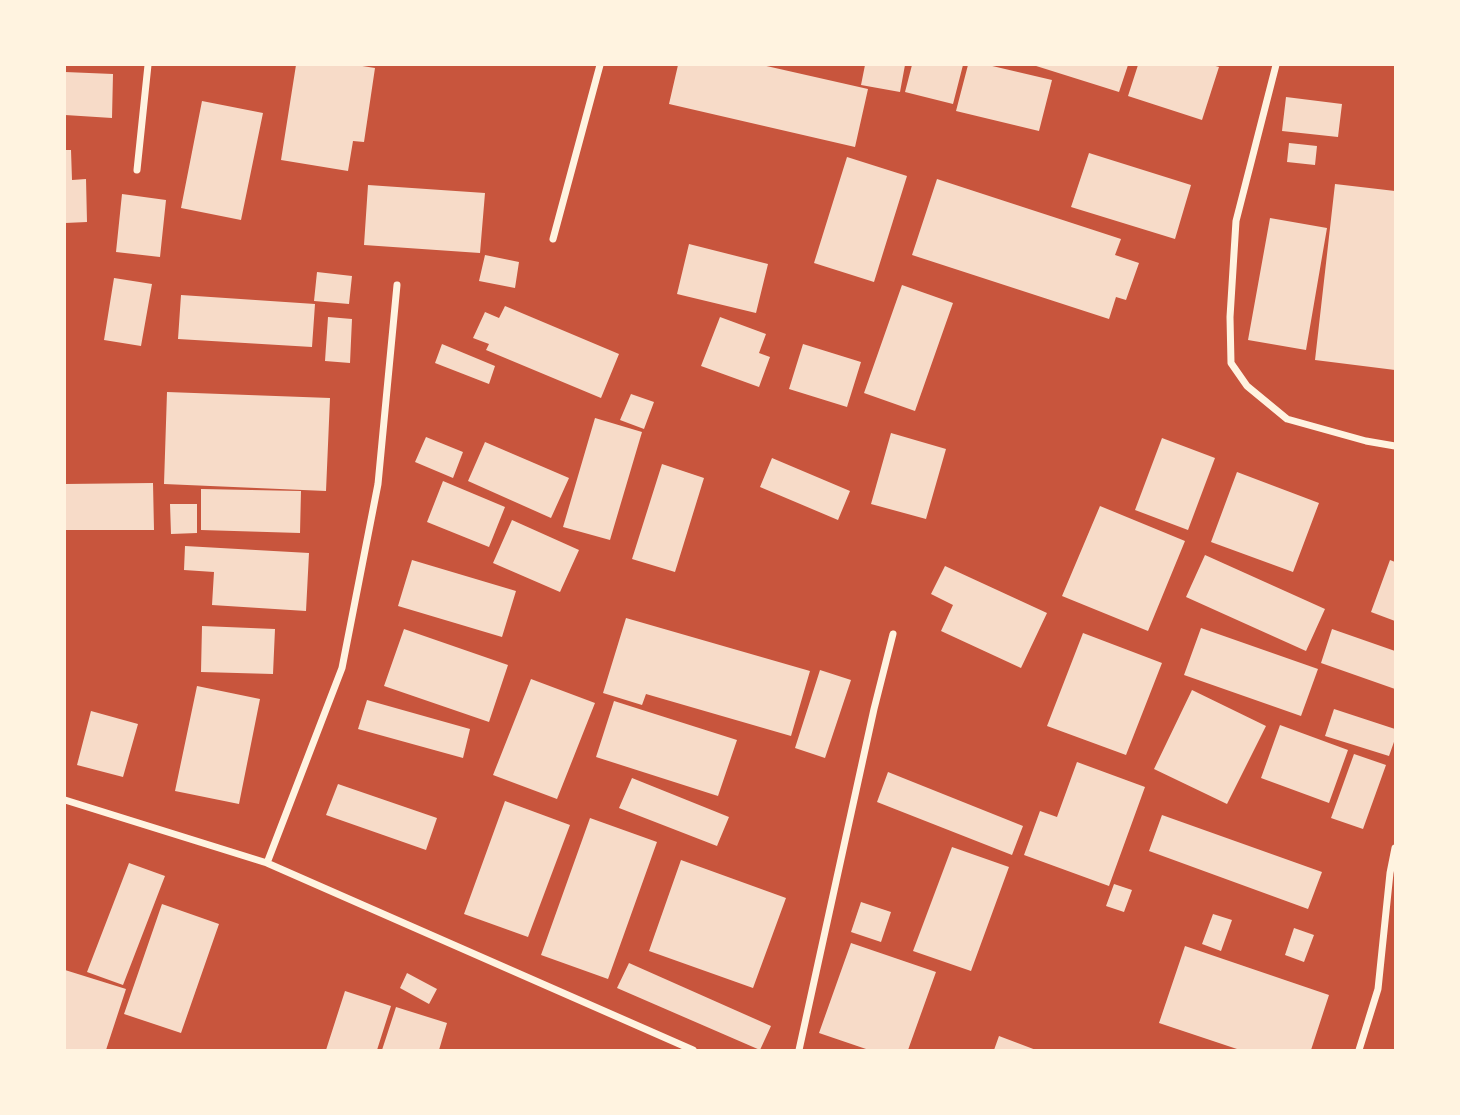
<!DOCTYPE html>
<html>
<head>
<meta charset="utf-8">
<style>
	body { margin:0 }
	#map { position:relative; width:1460px; height:1115px; overflow:hidden; background:#c8553d; font-family:"Work Sans",sans-serif }
	canvas { display:block }
	.frame { position:absolute; inset:0; border:66px solid #fff3e0; pointer-events:none }
</style>
</head>
<body>
<div id="map">
<canvas width="1460" height="1115"></canvas>
<div class="frame"></div>
</div>
<script>
const c = document.querySelector('canvas').getContext('2d');
c.lineJoin = 'round';
function fillPath(path, color) { c.fillStyle = color; c.fill(path, 'evenodd'); }
const poly = rows => new Path2D(rows.map(r => 'M' + r).join(''));
function stroke(path, color, width, dash) { c.strokeStyle = color; c.lineWidth = width; c.lineCap = dash ? 'butt' : 'round'; c.setLineDash(dash || []); c.stroke(path); }
const building = poly([
	[296,65,356,65,375,68,364,142,353,141,348,171,281,160],
	[678,65,762,65,868,89,855,147,669,104],
	[865,65,905,65,900,92,861,85],
	[912,65,963,65,953,104,905,92],
	[968,65,988,65,1052,80,1039,131,956,111],
	[1033,65,1128,65,1119,92],
	[1138,65,1212,65,1219,67,1202,120,1128,96],
	[65,72,113,74,112,118,65,115],
	[1286,97,1342,104,1338,137,1282,131],
	[202,101,263,113,241,220,181,208],
	[1289,143,1317,146,1315,165,1287,162],
	[65,150,71,150,72,180,86,179,87,222,65,223],
	[1089,153,1191,185,1175,239,1071,207],
	[847,157,907,176,874,282,814,263],
	[937,179,1121,239,1115,255,1139,263,1126,300,1116,297,1109,319,912,255],
	[1335,184,1395,191,1395,370,1315,360],
	[368,185,485,193,480,253,364,245],
	[122,194,166,200,160,257,116,252],
	[1270,218,1327,228,1306,350,1248,340],
	[689,244,768,264,756,313,677,294],
	[485,255,519,262,515,288,479,281],
	[317,272,352,276,349,304,314,301],
	[114,278,152,284,141,346,104,340],
	[902,285,953,303,915,411,864,393],
	[181,295,315,304,312,347,178,339],
	[505,306,619,354,601,398,486,350,489,344,473,338,485,312,499,318],
	[328,317,352,319,350,363,325,361],
	[720,317,766,334,759,353,770,357,759,387,701,366],
	[442,344,495,366,489,384,435,363],
	[803,344,861,362,847,407,789,389],
	[167,392,330,398,326,491,164,484],
	[631,394,654,402,644,429,620,420],
	[595,418,642,432,610,540,563,527],
	[891,433,946,449,926,519,871,504],
	[426,437,463,452,453,478,415,462],
	[1162,438,1215,458,1188,530,1135,510],
	[485,442,569,478,551,518,468,481],
	[772,458,850,491,838,520,760,487],
	[662,464,704,478,675,572,632,559],
	[1237,472,1319,503,1293,572,1211,542],
	[443,481,505,507,489,547,427,522],
	[153,483,154,530,65,530,65,484],
	[201,489,301,491,300,533,201,530],
	[170,504,197,504,197,533,171,534],
	[1100,506,1185,541,1148,631,1062,596],
	[512,520,579,550,560,592,493,563],
	[185,546,309,553,306,611,212,605,214,572,184,570],
	[1205,555,1325,609,1306,651,1186,597],
	[412,560,516,591,502,637,398,606],
	[1390,560,1395,562,1395,621,1371,612],
	[945,566,1047,613,1021,668,941,631,953,605,931,594],
	[626,618,810,671,791,736,646,694,642,705,603,693],
	[202,626,275,629,273,674,201,672],
	[1201,628,1318,669,1301,716,1184,675],
	[404,629,508,665,489,722,384,686],
	[1332,629,1395,651,1395,689,1321,663],
	[1083,633,1162,663,1126,755,1047,726],
	[820,670,851,680,825,758,795,748],
	[531,679,595,703,557,799,493,775],
	[197,686,260,699,239,804,175,791],
	[1192,690,1266,726,1227,804,1154,769],
	[367,700,470,729,463,758,358,729],
	[614,701,737,740,718,796,596,757],
	[1334,709,1395,729,1395,739,1389,756,1325,736],
	[91,711,138,724,123,777,77,765],
	[1280,725,1348,750,1329,803,1261,778],
	[1354,754,1386,765,1363,829,1331,818],
	[1077,762,1145,787,1109,886,1024,855,1040,811,1057,817],
	[888,772,1023,826,1012,855,877,802],
	[632,778,729,817,717,846,619,808],
	[338,784,437,818,426,850,326,815],
	[505,801,570,825,528,937,464,914],
	[1162,815,1322,872,1308,909,1149,851],
	[590,818,657,842,608,979,541,955],
	[952,847,1009,867,971,971,913,951],
	[681,860,786,898,753,988,649,951],
	[129,863,165,876,123,985,87,972],
	[1114,884,1132,890,1124,912,1106,906],
	[861,902,891,912,881,942,851,932],
	[162,904,219,924,181,1033,124,1014],
	[1213,914,1232,920,1221,951,1202,944],
	[1294,928,1314,935,1304,962,1285,955],
	[851,943,936,972,908,1050,897,1049,896,1050,869,1050,819,1033],
	[1185,946,1329,995,1311,1050,1240,1050,1159,1023],
	[629,963,771,1026,760,1050,617,988],
	[65,970,126,989,106,1050,65,1050],
	[407,973,437,989,429,1004,400,988],
	[345,991,391,1006,377,1050,326,1050],
	[396,1007,447,1023,439,1050,382,1050],
	[999,1036,1036,1050,994,1050]
]);
const minor = poly([
	[1276,65,1236,221,1230,317,1231,363,1247,386,1287,419,1366,441,1395,446],
	[137,170,148,65],
	[553,239,600,65],
	[65,800,267,863,693,1050],
	[267,863,342,668,378,484,397,285],
	[799,1050,874,709,893,634],
	[1359,1050,1378,989,1390,873,1395,848]
]);
fillPath(building, '#f7dbc8');
stroke(minor, '#fff3e0', 7);
</script>
</body>
</html>
